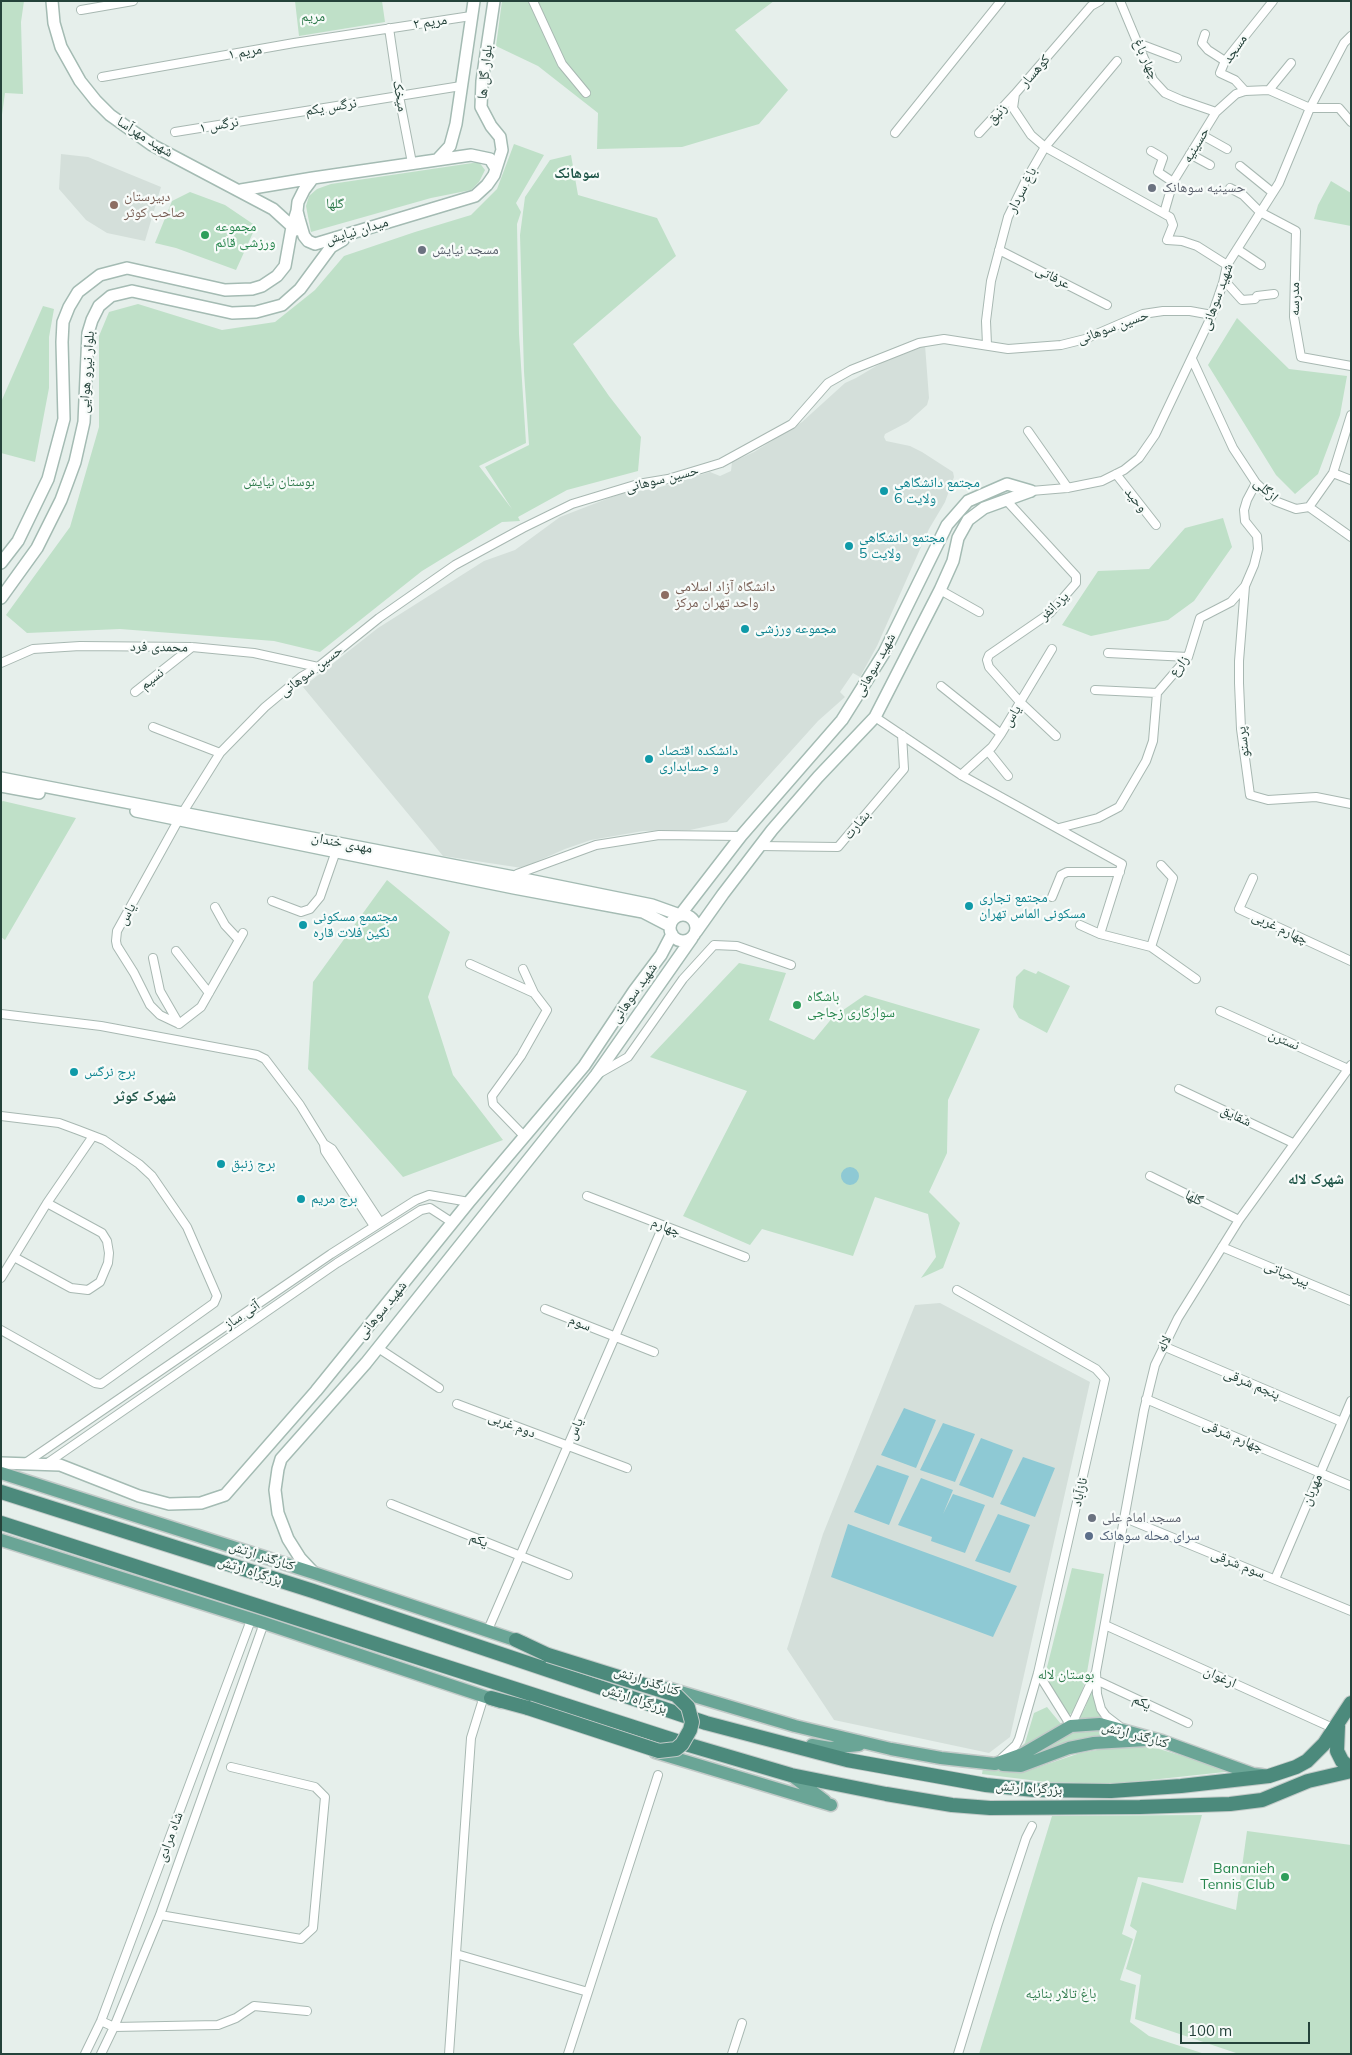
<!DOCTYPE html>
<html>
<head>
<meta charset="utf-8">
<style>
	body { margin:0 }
	#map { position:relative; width:1352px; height:2055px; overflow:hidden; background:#e6efeb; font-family:Mulish,sans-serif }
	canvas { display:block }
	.frame { position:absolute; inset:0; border:2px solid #24423a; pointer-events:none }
	.scale { position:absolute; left:1180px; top:2022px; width:130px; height:22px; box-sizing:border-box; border:2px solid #24423a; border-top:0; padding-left:6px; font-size:15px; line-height:18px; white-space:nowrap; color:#24423a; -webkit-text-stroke:4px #f7fbf9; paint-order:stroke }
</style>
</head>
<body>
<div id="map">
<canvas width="1352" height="2055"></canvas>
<div class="frame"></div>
<div class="scale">100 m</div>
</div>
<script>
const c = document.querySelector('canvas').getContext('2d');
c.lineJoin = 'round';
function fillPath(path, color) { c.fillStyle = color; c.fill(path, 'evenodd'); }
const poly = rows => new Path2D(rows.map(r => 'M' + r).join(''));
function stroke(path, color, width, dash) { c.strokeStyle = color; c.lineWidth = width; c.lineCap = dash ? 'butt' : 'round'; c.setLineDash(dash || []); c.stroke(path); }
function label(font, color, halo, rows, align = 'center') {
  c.font = font + ' Mulish,"Noto Naskh Arabic",sans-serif'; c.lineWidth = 4.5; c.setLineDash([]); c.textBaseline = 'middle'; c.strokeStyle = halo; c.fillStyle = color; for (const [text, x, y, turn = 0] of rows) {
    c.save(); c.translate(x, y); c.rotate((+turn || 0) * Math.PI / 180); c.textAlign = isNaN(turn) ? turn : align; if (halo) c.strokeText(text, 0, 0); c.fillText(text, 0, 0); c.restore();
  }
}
const built = poly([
	[61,154,88,157,161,187,145,241,107,233,86,220,59,189],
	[925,345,929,398,927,405,908,422,885,434,884,437,886,441,910,446,922,452,953,472,954,477,945,502,929,529,877,646,860,677,853,673,840,692,845,697,818,721,727,822,690,830,643,831,591,840,565,849,522,868,443,856,303,687,378,628,484,561,515,550,560,517,622,493,654,489,710,472,720,476,731,471,732,462,754,452,802,422,845,383,856,378,888,359],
	[940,1303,1090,1382,1010,1737,989,1753,834,1720,787,1649,823,1534,915,1305]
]);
const green = poly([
	[1,1,24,1,21,22,23,94,5,93,1,122],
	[295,1,382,1,385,22,299,36],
	[502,1,774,1,735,30,788,90,759,124,682,147,597,149,598,113,538,66,496,46],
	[514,144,544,155,516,203,521,212,517,224,519,334,526,443,479,466,512,509,485,467,529,445,524,372,520,235,525,197,550,160,571,155,578,195,657,218,676,256,573,344,609,396,641,437,638,471,567,490,518,517,520,521,502,522,422,571,320,652,274,641,120,629,27,633,6,615,70,527,99,427,99,336,109,312,138,304,222,330,275,322,315,290,344,256,415,232,471,215,497,189],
	[479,162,485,170,479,182,471,190,431,198,311,232,306,206,309,196,317,189,331,184],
	[1331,181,1351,193,1351,226,1314,219,1318,205],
	[190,192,225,205,256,226,236,270,176,248,155,243,172,201],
	[43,306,54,309,49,337,49,388,35,462,1,453,1,402],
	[1237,318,1289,369,1347,376,1340,415,1318,474,1295,494,1276,475,1208,365],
	[1223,518,1232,547,1194,601,1168,620,1091,636,1062,625,1098,571,1149,569,1185,528],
	[3,801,76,818,5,940,1,937,1,802],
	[387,880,450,932,428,997,453,1075,503,1140,403,1177,308,1069,313,982],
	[739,963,786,973,769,1020,814,1040,833,1017,865,995,980,1029,948,1100,947,1153,929,1192,960,1223,943,1268,921,1278,936,1257,928,1214,875,1197,853,1256,762,1229,750,1245,683,1216,747,1091,650,1057],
	[1024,969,1036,974,1038,971,1070,986,1047,1033,1019,1018,1013,1007,1016,977],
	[1072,1568,1104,1574,1086,1678,1080,1698,1072,1713,1067,1716,1044,1679],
	[1094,1683,1105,1720,1077,1720,1085,1708],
	[1047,1707,1061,1724,1060,1727,1022,1750,1021,1747,1025,1743,1034,1713],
	[1096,1729,1120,1735,1094,1736,1063,1743,1020,1762,1068,1734,1078,1730],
	[1126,1745,1159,1749,1234,1771,1113,1784,1046,1782,982,1774,983,1768,1009,1772,1024,1772,1080,1753],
	[1202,1815,1183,1883,1138,1877,1122,1934,1133,1939,1120,1980,1136,1985,1130,2022,1149,2036,1205,2054,979,2054,1052,1816],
	[1247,1831,1351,1845,1351,2054,1239,2054,1135,2019,1141,1975,1126,1969,1137,1931,1130,1926,1142,1882,1236,1910]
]);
const water = poly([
	'841 1176a9 9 0 1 1 18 0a9 9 0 1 1-18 0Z',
	[904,1408,936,1420,916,1468,881,1455],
	[943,1423,975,1434,955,1482,920,1470],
	[981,1438,1013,1450,993,1498,959,1485],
	[1023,1457,1055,1468,1035,1517,1000,1504],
	[877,1465,909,1476,889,1525,854,1512],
	[921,1478,953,1490,943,1514,953,1494,985,1505,965,1553,931,1541,932,1537,898,1525],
	[998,1514,1030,1525,1010,1573,975,1561],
	[848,1524,1017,1586,993,1637,831,1577]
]);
const minor = poly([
	[533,1,562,64,586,93],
	[1100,1,1091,6,1015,94,1013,108,1031,135,1045,147,1170,217,1173,225,1167,240,1182,241,1197,246,1227,265],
	[1120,1,1153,80,1165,93,1181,100,1216,112],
	[81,10,133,1],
	[389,28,399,96,412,163],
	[1205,34,1202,43,1208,50,1225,61],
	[1140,44,1177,58],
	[102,77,294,43,471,16],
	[1269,90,1291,63],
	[1245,91,1235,80,1220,73,1225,61,1273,1],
	[175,132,461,86],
	[895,133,1001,1],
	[979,133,1015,94],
	[1202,135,1227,149],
	[1151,151,1163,158,1158,172,1173,182],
	[1190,154,1210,165],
	[1240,166,1272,192],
	[1230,188,1243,195,1260,212,1296,231,1294,317,1301,357,1351,366],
	[1164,213,1173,182,1216,112,1236,94,1245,91,1269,90,1310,108,1339,108,1351,122],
	[1237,249,1261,265],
	[999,250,1107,305],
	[1224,280,1242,300,1255,299,1257,296,1274,294],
	[987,345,986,321,991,281,1008,217,1026,180,1045,147,1117,61],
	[1192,359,1233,448,1256,483,1275,501,1296,509,1309,507,1333,473,1351,415],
	[1028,431,1068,488],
	[1333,473,1351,480],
	[1116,474,1156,525],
	[1031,491,1067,488,1102,481,1124,470,1139,458,1155,435,1212,315,1223,283,1227,265,1279,183,1310,108,1344,43,1351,36],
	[1007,501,1076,576,1076,583,1050,613,989,655,987,660,989,667,1020,702,1056,736],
	[1309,507,1351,537],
	[1245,586,1239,661,1239,683,1241,729,1250,795,1268,800,1316,797,1351,804],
	[940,590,979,612],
	[1108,653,1188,657],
	[1,663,33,649,80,646,192,647,254,653,318,667],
	[941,686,1001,734],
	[1095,690,1157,693],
	[135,692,192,647],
	[875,717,961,775,1122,864,1100,934],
	[153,727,220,753],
	[988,751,1008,776],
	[961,775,992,747,1001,734,1052,649],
	[183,812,220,753,265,707,301,677,318,667,379,618,455,565,523,528,572,504,638,484,668,479,721,463,792,424,828,383,851,370,919,343,944,339,1008,349,1061,345,1085,339,1143,314,1163,311,1190,311,1212,315],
	[179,819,117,931,116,941,117,946,134,973,150,1005,160,1015,179,1024],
	[1059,828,1098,818,1119,807,1146,761,1153,741,1157,693,1188,657,1200,618,1231,602,1245,586,1254,565,1258,549,1257,536,1245,521,1244,510,1247,500,1256,483],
	[759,846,838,847,904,769,902,735],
	[517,874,596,845,659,835,741,836],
	[1253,878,1239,909,1351,961],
	[1052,897,1061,875,1067,872,1120,872],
	[272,901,301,912,310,909,320,897,336,851],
	[215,907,225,925,239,940],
	[1080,925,1100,934,1151,947,1196,979],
	[1151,947,1173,878,1161,865],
	[176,951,209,993],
	[153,958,160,991,179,1024],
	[470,964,534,993,547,1010,521,1056,492,1096,493,1104,524,1136],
	[523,969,534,993],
	[1220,1011,1348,1069],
	[1,1014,101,1026,257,1055,265,1059,300,1105,324,1144,325,1151,374,1226],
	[179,1024,201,1007,243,933],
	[598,1074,628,1057,683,979,714,945,737,946,791,965],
	[1179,1089,1293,1143],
	[1,1116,59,1123,78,1130,104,1140,139,1164,152,1176,187,1227,217,1296,214,1303,101,1384,95,1383,1,1330],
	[324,1144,332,1149,380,1222],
	[1150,1176,1239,1220],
	[587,1196,745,1257],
	[1222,1247,1351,1301],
	[14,1257,71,1288,88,1290,100,1282,108,1263,109,1253,107,1241,102,1233,47,1203],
	[1,1278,47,1203,93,1136],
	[957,1290,1096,1369,1105,1379,1038,1673,1019,1739,1016,1745,1002,1758],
	[545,1309,654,1352],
	[1163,1346,1342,1422],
	[378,1348,439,1388],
	[1146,1399,1351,1486],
	[457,1404,627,1468],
	[24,1464,331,1254,416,1200,429,1195,469,1202],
	[46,1464,337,1263,421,1210,430,1208,453,1223],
	[391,1504,568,1575],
	[1125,1518,1351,1611],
	[1275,1579,1351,1401],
	[1105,1625,1335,1729],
	[487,1632,663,1226],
	[1038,1673,1071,1726],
	[1096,1680,1188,1723],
	[1071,1726,1095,1674],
	[1119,1726,1106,1716,1101,1709,1097,1694,1096,1672,1144,1410,1155,1365,1178,1318,1239,1220,1351,1065],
	[160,1915,301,1939,313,1928,325,1797,315,1787,231,1767],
	[456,1954,588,1992],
	[101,2021,114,2027,218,2025,236,2018,254,2006,307,2011],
	[85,2054,101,2021,251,1620],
	[101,2054,114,2027,160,1915,264,1623],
	[449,2054,471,1738,484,1696],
	[568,2054,658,1775],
	[732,2054,742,2023],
	[958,2054,997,1926,1026,1838,1032,1826]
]);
const secondary = poly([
	[52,1,54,23,61,47,80,81,96,101,110,115,152,145,273,209,296,230],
	[494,1,482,81,481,107,491,126,500,137,502,150,494,175,487,185,475,196,315,244,308,241,304,236,299,219,297,211,298,202,304,190,313,178,471,155,490,159,495,167],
	[437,160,450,146,456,124,474,1],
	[241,190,313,178],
	[1,563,18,541,48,479,64,419,62,342,63,322,69,307,78,292,100,275,127,268,225,290,252,289,262,286,277,276,285,266,292,227,297,211],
	[1,598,37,548,61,500,75,462,84,422,88,333,92,320,99,306,111,296,132,291,232,313,256,312,282,305,300,289,331,247,343,240],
	[1,778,514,877,652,905,680,915,741,836,842,720,884,653,947,525,968,501,1007,484,1031,491],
	[1,786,39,793],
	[136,811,514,888,643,912,670,926],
	'670 928a13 13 0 1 1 26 0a13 13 0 1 1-26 0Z',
	[696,932,723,894,772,830,818,777,875,717,940,590,953,561,958,538,968,520,984,508,1031,491],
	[1,1463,60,1465,139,1496,169,1504,201,1503,225,1495,316,1391,469,1202,584,1066,634,991,661,955,672,934],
	[314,1573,300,1558,288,1539,278,1513,275,1490,278,1469,281,1459,366,1363,596,1075,692,938]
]);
const primary = poly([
	[1,1473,314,1573,524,1643],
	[1,1540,264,1623,501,1702],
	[667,1688,795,1726,891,1749,941,1758,995,1764,1023,1754,1071,1726,1100,1724,1162,1741,1253,1774,1262,1775],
	[812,1745,830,1748,859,1745],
	[655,1752,831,1805],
	[1003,1765,1021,1766,1069,1748,1094,1743,1146,1740],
	[791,1775,825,1801]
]);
const trunk = poly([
	[1,1492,313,1591,706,1723,847,1760,986,1785,1034,1790,1111,1791,1181,1786,1269,1776,1296,1767,1307,1761,1324,1744,1351,1703],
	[1,1523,689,1745,791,1775,886,1794,952,1805,990,1808,1140,1807,1230,1804,1262,1800,1308,1781,1351,1771],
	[516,1640,548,1655],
	[491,1698,528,1708],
	[1338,1726,1337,1751,1342,1761,1351,1769]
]);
const trunkBridge = poly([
	[528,1708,659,1751,676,1749,682,1744,690,1730,692,1722,688,1707,676,1695,548,1655]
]);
const markers = [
	[1152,188,5,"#6b7280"],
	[114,205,5,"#8d6e63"],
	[205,235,5,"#2e9e5b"],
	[422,250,5,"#6b7280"],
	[884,491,5,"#0f9aa8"],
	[849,546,5,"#0f9aa8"],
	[665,595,5,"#8d6e63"],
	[745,629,5,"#0f9aa8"],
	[649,759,5,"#0f9aa8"],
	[969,906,5,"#0f9aa8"],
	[303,925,5,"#0f9aa8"],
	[797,1005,5,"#2e9e5b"],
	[74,1072,5,"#0f9aa8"],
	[221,1164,5,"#0f9aa8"],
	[301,1199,5,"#0f9aa8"],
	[1092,1518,5,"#6b7280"],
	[1089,1536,5,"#5c6f8a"],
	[1285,1877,5,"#2e9e5b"]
];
const parkNames = [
	["مریم",313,17],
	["گلها",335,204],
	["بوستان نیایش",279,482],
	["بوستان لاله",1066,1675],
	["باغ تالار بنانیه",1061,1994]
];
const streetNames = [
	["مریم ۲",430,22,-8],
	["مسجد",1235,49,-55],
	["مریم ۱",245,52,-10],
	["چهار باغ",1146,59,66],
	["کوهسار",1035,71,-49],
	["بلوار گل ها",485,72,-84],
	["میخک",400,96,80],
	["نرگس یکم",331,107,-9],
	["زنبق",997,114,-48],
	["نرگس ۱",219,125,-10],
	["شهید مهرآسا",145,137,32],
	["حسینیه",1196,145,-59],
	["باغ سردار",1022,190,-63],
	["میدان نیایش",357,231,-17],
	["عرفاتی",1053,277,27],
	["شهید سوهانی",1217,297,-70],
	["مدرسه",1295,299,-90],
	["حسین سوهانی",1113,327,-20],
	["بلوار نیرو هوایی",87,372,-86],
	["حسین سوهانی",662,479,-14],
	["ازگلی",1266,490,43],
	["وحید",1136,500,52],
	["یزدانفر",1054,606,-44],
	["محمدی فرد",159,647,1],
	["شهید سوهانی",875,665,-61],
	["زارع",1179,666,-53],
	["حسین سوهانی",311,671,-37],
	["نسیم",152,679,-38],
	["یاس",1012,716,-59],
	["پرستو",1243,742,-97],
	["بشارت",857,825,-50],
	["مهدی خندان",342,843,11],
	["یاس",127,914,-61],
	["چهارم غربی",1280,928,25],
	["شهید سوهانی",634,993,-55],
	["نسترن",1284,1040,24],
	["شقایق",1236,1116,25],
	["گلها",1194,1198,27],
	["چهارم",666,1227,21],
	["پیرحیاتی",1287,1274,23],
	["شهید سوهانی",382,1310,-51],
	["آتی ساز",242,1315,-34],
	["سوم",580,1323,22],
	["لاله",1164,1344,-64],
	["پنجم شرقی",1252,1384,23],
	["دوم غربی",512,1425,21],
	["یاس",575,1429,-67],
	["چهارم شرقی",1233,1436,23],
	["مهربان",1312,1490,-67],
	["نازآباد",1080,1492,-77],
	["یکم",479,1540,22],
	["کنارگذر ارتش",262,1556,18],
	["سوم شرقی",1238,1564,22],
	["بزرگراه ارتش",250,1571,18],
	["ارغوان",1220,1677,24],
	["کنارگذر ارتش",647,1681,18],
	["بزرگراه ارتش",635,1699,19],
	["یکم",1142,1702,25],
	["کنارگذر ارتش",1135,1735,15],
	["بزرگراه ارتش",1029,1788,4],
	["شاه مرادی",170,1837,-70]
];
const worshipNames = [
	["حسینیه سوهانک",1162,188],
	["مسجد نیایش",432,250],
	["مسجد امام علی",1102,1518]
];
const educationNames = [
	["دبيرستان",124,197],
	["صاحب كوثر",124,213],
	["دانشگاه آزاد اسلامی",675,587],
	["واحد تهران مرکز",675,603]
];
const leisureNames = [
	["مجموعه",215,227],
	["ورزشی قائم",215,243],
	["باشگاه",807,997],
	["سواركاری زجاجی",807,1013],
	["Bananieh",1275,1869,"right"],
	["Tennis Club",1275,1885,"right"]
];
const cultureNames = [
	["مجتمع دانشگاهی",894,483],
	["ولایت 6",894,499],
	["مجتمع دانشگاهی",859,538],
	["ولایت 5",859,554],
	["مجموعه ورزشی",755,629],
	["دانشکده اقتصاد",659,751],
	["و حسابداری",659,767],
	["مجتمع تجاری",979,898],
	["مسکونی الماس تهران",979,914],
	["مجتممع مسکونی",313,917],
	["نگین فلات قاره",313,933],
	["برج نرگس",84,1072],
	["برج زنبق",231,1164],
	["برج مریم",311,1199]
];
const serviceNames = [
	["سرای محله سوهانک",1099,1536]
];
const neighbourhoodNames = [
	["سوهانک",577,173],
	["شهرک کوثر",145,1096],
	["شهرک لاله",1316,1179]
];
fillPath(built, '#d4dfda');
fillPath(green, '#bfe0c8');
fillPath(water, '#8ec9d4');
stroke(minor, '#a8b8b2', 10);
stroke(secondary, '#a4bbb3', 14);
stroke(primary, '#c2cac8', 15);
stroke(trunk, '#c2cac8', 16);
stroke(minor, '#fff', 8);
stroke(secondary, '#fff', 11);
stroke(primary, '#6aa596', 12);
stroke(trunk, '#4c8a7c', 14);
stroke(trunkBridge, '#c2cac8', 16, []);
stroke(trunkBridge, '#4c8a7c', 14);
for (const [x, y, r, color] of markers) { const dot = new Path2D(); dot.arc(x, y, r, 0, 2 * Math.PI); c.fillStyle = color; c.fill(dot); stroke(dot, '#f7fbf9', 2); }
label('14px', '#2d7a4b', '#f7fbf9', parkNames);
label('14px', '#24423a', '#f7fbf9', streetNames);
label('14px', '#5b616d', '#f7fbf9', worshipNames, 'left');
label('14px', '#785e54', '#f7fbf9', educationNames, 'left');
label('14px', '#27864d', '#f7fbf9', leisureNames, 'left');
label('14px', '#0d838f', '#f7fbf9', cultureNames, 'left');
label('14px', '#4e5e75', '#f7fbf9', serviceNames, 'left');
label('bold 15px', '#1f5548', '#f7fbf9', neighbourhoodNames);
</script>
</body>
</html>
